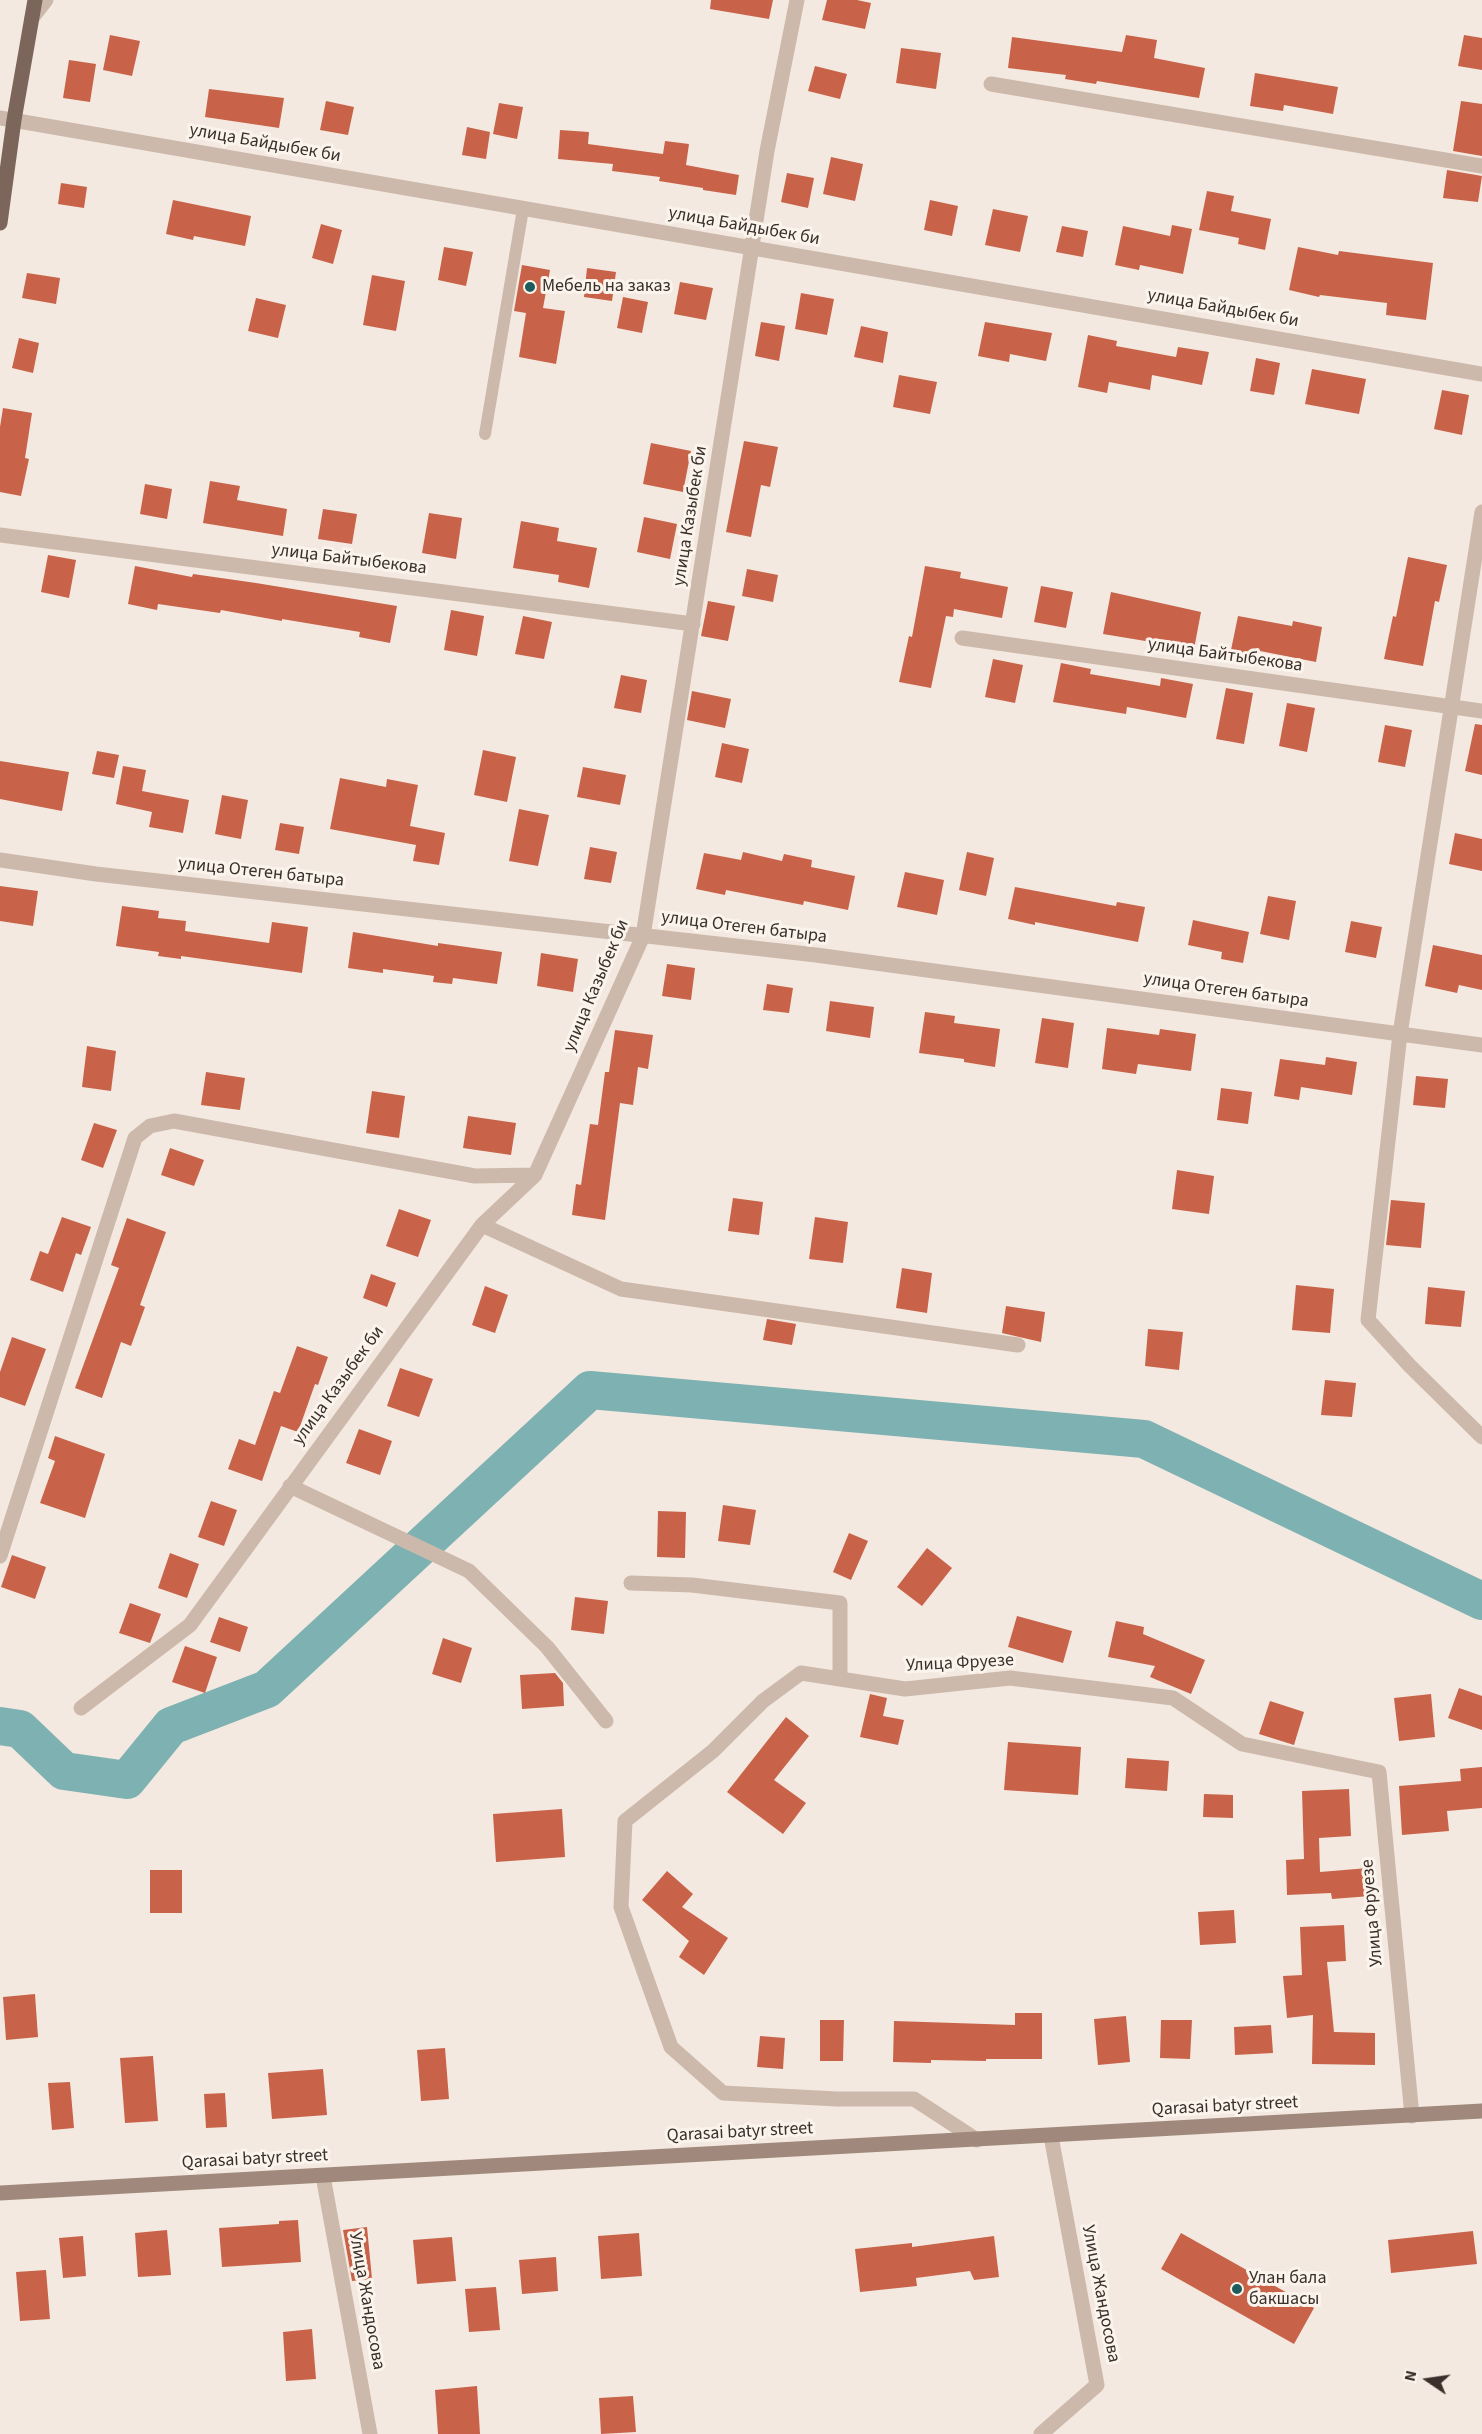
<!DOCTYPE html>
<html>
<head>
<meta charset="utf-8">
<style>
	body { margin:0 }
	#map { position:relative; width:1482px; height:2434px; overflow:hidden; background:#f4e9e0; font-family:"Source Sans 3",sans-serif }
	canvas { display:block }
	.north { position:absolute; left:1398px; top:2350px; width:60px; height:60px; -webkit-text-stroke:4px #fbf4ec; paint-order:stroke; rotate:283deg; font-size:16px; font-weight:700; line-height:24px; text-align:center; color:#3a2f2a }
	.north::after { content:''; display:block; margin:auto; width:21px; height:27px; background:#3a2f2a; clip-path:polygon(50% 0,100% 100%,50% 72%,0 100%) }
</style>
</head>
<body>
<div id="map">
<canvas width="1482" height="2434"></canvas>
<div class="north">N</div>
</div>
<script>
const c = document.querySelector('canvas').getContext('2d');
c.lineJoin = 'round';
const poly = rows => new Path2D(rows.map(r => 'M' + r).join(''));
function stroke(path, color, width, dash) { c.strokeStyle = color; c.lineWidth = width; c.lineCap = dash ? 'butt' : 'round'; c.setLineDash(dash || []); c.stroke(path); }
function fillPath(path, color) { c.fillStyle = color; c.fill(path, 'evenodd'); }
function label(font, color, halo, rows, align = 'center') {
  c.font = font + ' "Source Sans 3",sans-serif'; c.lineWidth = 6; c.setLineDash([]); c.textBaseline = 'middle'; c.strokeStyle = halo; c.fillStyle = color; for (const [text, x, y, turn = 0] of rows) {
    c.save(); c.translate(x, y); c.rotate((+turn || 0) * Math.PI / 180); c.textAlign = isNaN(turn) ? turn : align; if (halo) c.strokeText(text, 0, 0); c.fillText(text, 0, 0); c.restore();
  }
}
const river = poly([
	[0,1726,20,1729,64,1771,127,1780,171,1726,267,1689,590,1390,1144,1439,1482,1601]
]);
const building = poly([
	[711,0,773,0,769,19,710,9],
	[827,0,857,0,871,3,865,29,822,20],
	[110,35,140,41,132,76,103,70],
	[1126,35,1157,40,1154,58,1205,68,1199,98,1097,81,1096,84,1065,79,1066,75,1008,68,1012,37,1122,52],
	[1464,35,1482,38,1482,70,1458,66],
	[901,48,941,53,936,89,896,83],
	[69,60,96,64,90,102,63,98],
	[815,66,847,74,840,99,808,91],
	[1255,73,1338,87,1333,114,1284,105,1283,111,1250,106],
	[209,89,284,98,279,128,205,117],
	[326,101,354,107,348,135,320,130],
	[1461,101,1482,104,1482,156,1453,151],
	[499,103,523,107,517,139,493,134],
	[467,127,490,132,486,159,462,155],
	[560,130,589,132,588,144,663,154,665,141,689,144,686,165,739,175,736,195,703,190,703,188,659,181,660,177,612,171,613,164,558,159],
	[831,157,863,164,855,201,823,194],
	[1447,170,1482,176,1478,202,1443,198],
	[787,173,814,178,808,208,781,202],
	[61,183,87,187,84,208,58,204],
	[1207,191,1234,196,1231,211,1271,219,1265,250,1238,244,1239,238,1199,230],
	[173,200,251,216,245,246,194,236,193,240,166,234],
	[930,200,958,206,952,236,924,230],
	[993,209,1028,216,1020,252,985,245],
	[321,224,342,230,333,264,312,258],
	[1172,225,1192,229,1183,274,1140,265,1139,270,1115,265,1123,226,1170,236],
	[1062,226,1088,231,1083,257,1056,252],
	[444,247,473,252,466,286,438,280],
	[1298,247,1338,255,1339,251,1433,263,1426,320,1386,315,1387,303,1320,295,1319,297,1289,290],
	[522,265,550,270,543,308,565,311,556,364,519,357,526,313,514,311],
	[587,268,616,272,612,301,584,297],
	[27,273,60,278,56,304,22,298],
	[372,275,405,281,396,331,363,325],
	[680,282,713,288,706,320,674,314],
	[801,293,834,299,827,335,795,329],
	[623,297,648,302,642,333,617,328],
	[256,298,286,305,278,338,248,331],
	[761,322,785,326,779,361,755,356],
	[985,322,1052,333,1046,361,1010,354,1009,362,978,356],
	[861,326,888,332,883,363,854,357],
	[1088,335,1117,341,1116,346,1176,357,1178,347,1209,352,1202,385,1152,375,1150,390,1109,382,1107,393,1078,387],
	[19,338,39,343,33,373,12,368],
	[1256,358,1280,363,1274,395,1250,391],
	[1312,369,1366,379,1359,414,1305,404],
	[899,375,937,382,930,414,893,407],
	[1442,390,1469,395,1462,435,1434,429],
	[3,408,32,413,25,458,29,459,21,496,0,492,0,427],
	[744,441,778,447,770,487,761,485,751,537,726,532],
	[651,443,691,451,683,492,643,484],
	[210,481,240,486,237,500,287,509,283,536,203,523],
	[145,484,172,489,167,519,140,514],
	[323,509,357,514,352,544,318,539],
	[429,513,462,518,456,559,422,553],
	[644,517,677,524,670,559,637,552],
	[521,521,559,528,557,541,597,548,589,588,558,582,559,575,513,568],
	[48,555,76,560,69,598,41,592],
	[1408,557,1447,565,1439,602,1435,601,1423,666,1384,659,1393,616,1396,617],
	[135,566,192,577,193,574,256,583,397,606,390,643,359,637,360,632,282,619,282,621,221,610,220,613,158,604,157,610,128,604],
	[925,566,961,572,960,578,1008,587,1002,618,954,609,953,617,946,616,931,688,899,682,909,636,912,637],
	[747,569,778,575,773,602,742,596],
	[1041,586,1073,592,1066,628,1034,622],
	[1111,592,1201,612,1194,649,1103,634],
	[708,601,735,606,728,641,701,636],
	[451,610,484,616,477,656,444,650],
	[523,616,552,622,544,659,515,654],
	[1238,616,1292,626,1293,621,1322,627,1316,662,1260,651,1259,656,1231,650],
	[993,659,1023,665,1015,703,985,697],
	[1061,663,1091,669,1090,674,1160,686,1161,678,1193,684,1186,718,1127,707,1126,714,1053,702],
	[621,675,647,680,641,713,614,708],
	[1226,688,1253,693,1244,744,1216,739],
	[692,691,731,699,725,728,687,720],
	[1287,703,1315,708,1307,752,1279,746],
	[1475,724,1482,725,1482,775,1465,771],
	[1385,725,1412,730,1405,767,1378,762],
	[722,743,749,749,742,783,715,777],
	[483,750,516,757,507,802,474,795],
	[97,751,119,755,114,778,92,774],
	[0,761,69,772,62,811,0,799],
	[123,766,146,770,142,791,189,800,183,833,149,827,152,812,116,804],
	[583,767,626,775,620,805,577,797],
	[340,778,386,787,387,779,418,785,410,826,445,833,439,865,413,861,416,845,330,829],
	[222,795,248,800,241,839,215,834],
	[519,809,549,815,538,866,509,861],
	[280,823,304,827,299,854,275,850],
	[1455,833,1482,839,1482,871,1449,864],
	[590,847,617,852,611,883,584,879],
	[743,852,782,861,784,854,812,860,811,867,855,876,848,910,804,901,803,905,726,890,725,895,696,889,704,853,741,860],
	[967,852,994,858,986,896,959,890],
	[905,872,944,880,937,915,897,907],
	[0,886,38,891,33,926,0,921],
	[1015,887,1116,906,1117,902,1145,907,1138,942,1035,922,1035,925,1008,919],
	[1268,896,1296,901,1289,940,1260,934],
	[122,906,159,911,158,918,186,921,185,931,269,943,272,922,308,927,302,973,181,956,181,959,158,956,159,952,116,946],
	[1193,920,1249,932,1243,963,1221,959,1222,952,1188,945],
	[1351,921,1382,927,1376,958,1345,952],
	[353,932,438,946,438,943,502,952,497,984,453,978,452,984,433,982,434,976,383,969,383,973,348,968],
	[1433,945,1482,955,1482,990,1459,985,1457,993,1425,986],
	[541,953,578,959,573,992,537,986],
	[667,964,695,968,691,1000,662,996],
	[767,984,793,988,789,1013,763,1010],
	[830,1001,874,1007,870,1038,826,1031],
	[925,1012,955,1016,954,1023,1000,1029,995,1067,964,1062,964,1059,919,1053],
	[1042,1018,1074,1023,1068,1068,1035,1063],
	[1107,1028,1159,1035,1160,1029,1196,1034,1191,1071,1138,1064,1136,1074,1102,1069],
	[615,1030,653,1035,648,1069,638,1067,633,1105,620,1103,605,1220,572,1215,576,1184,581,1185,590,1124,598,1125,605,1072,609,1072],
	[87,1046,116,1051,111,1091,82,1087],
	[1326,1057,1357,1062,1352,1095,1301,1087,1299,1100,1274,1096,1280,1059,1325,1065],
	[206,1072,245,1078,240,1110,201,1105],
	[1416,1076,1448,1079,1445,1108,1413,1105],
	[1221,1088,1252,1092,1248,1124,1217,1120],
	[372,1091,405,1096,399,1138,366,1133],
	[468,1116,516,1123,511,1155,463,1148],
	[94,1123,117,1130,103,1168,81,1160],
	[170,1148,204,1160,194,1186,161,1175],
	[1177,1170,1214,1176,1209,1214,1172,1209],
	[733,1198,763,1202,759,1235,728,1231],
	[1391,1200,1425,1203,1421,1248,1386,1245],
	[399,1209,431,1220,418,1257,386,1246],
	[62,1217,91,1227,81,1255,76,1253,63,1292,30,1280,40,1251,48,1254],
	[815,1217,848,1222,843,1263,809,1259],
	[127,1218,166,1232,140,1305,145,1307,131,1346,121,1342,102,1398,75,1388,119,1268,111,1265],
	[902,1268,932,1273,927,1313,896,1308],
	[371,1274,396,1283,387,1307,363,1298],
	[1296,1285,1334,1289,1330,1333,1292,1330],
	[485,1286,508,1295,495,1333,472,1325],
	[1428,1287,1465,1291,1461,1327,1425,1324],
	[1006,1306,1045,1312,1041,1342,1002,1333],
	[767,1319,796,1324,792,1345,763,1340],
	[1148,1329,1183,1332,1179,1370,1145,1366],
	[12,1337,46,1349,25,1406,0,1397,0,1372],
	[297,1346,328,1357,318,1385,315,1384,298,1432,281,1426,262,1481,228,1469,239,1439,255,1445,274,1391,280,1393],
	[400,1368,433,1379,419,1417,387,1406],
	[1325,1380,1356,1383,1352,1417,1321,1415],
	[359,1429,392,1441,380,1475,346,1463],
	[55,1436,105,1454,85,1518,40,1503,55,1461,48,1458],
	[211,1501,237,1510,224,1546,198,1537],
	[723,1505,756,1510,750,1545,718,1541],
	[658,1511,686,1512,685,1558,657,1557],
	[849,1533,868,1541,851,1580,833,1572],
	[927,1548,952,1568,922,1606,897,1587],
	[170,1553,199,1564,187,1598,158,1588],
	[12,1555,46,1567,35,1599,1,1587],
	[575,1597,608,1601,604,1634,571,1630],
	[130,1603,161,1614,150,1643,119,1633],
	[1017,1616,1072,1631,1063,1663,1008,1647],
	[219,1617,248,1627,240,1652,210,1642],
	[1116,1621,1144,1627,1143,1634,1205,1660,1191,1694,1150,1677,1155,1666,1108,1657],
	[443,1638,472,1648,461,1683,432,1674],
	[185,1646,217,1657,205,1693,172,1682],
	[555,1673,563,1683,564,1706,522,1709,520,1675],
	[1459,1688,1482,1696,1482,1730,1448,1718],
	[870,1694,887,1698,883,1716,904,1720,898,1745,860,1737],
	[1431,1694,1435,1737,1399,1741,1394,1698],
	[1270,1701,1304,1712,1294,1745,1259,1734],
	[786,1717,809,1736,774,1780,806,1803,783,1834,727,1792],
	[1008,1742,1081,1747,1078,1795,1004,1790],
	[1127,1758,1169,1761,1167,1791,1125,1788],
	[1482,1767,1482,1808,1447,1811,1449,1831,1402,1835,1399,1786,1461,1781,1460,1769],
	[1349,1789,1351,1836,1319,1838,1320,1872,1368,1868,1371,1896,1332,1899,1331,1893,1287,1895,1286,1860,1304,1859,1302,1791],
	[1204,1794,1233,1795,1233,1818,1203,1817],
	[562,1809,565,1857,496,1862,493,1814],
	[150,1870,182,1870,182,1913,150,1913],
	[667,1871,693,1894,682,1907,728,1938,704,1975,679,1957,689,1941,642,1900],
	[1234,1910,1236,1943,1200,1945,1198,1912],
	[1344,1925,1346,1961,1327,1962,1334,2032,1375,2033,1375,2065,1312,2064,1313,2015,1287,2018,1283,1976,1302,1975,1300,1927],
	[35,1994,38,2037,6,2040,3,1997],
	[1015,2013,1042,2013,1042,2059,986,2059,986,2061,931,2060,931,2063,893,2062,894,2021,1015,2025],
	[1126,2016,1130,2062,1098,2065,1094,2019],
	[820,2020,844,2020,843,2061,820,2061],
	[1161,2020,1192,2020,1190,2059,1160,2058],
	[1271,2025,1273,2053,1235,2055,1234,2027],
	[760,2036,785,2038,783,2069,757,2067],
	[445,2048,449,2099,421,2101,417,2050],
	[153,2056,158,2121,125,2123,120,2058],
	[323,2069,327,2115,272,2119,268,2073],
	[70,2082,74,2128,52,2130,48,2083],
	[225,2093,227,2127,206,2128,204,2094],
	[298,2220,301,2262,222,2267,219,2228,279,2224,279,2221],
	[367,2227,372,2279,352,2281,343,2230],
	[167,2230,171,2275,138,2277,135,2233],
	[1473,2231,1477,2264,1391,2273,1388,2240],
	[639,2233,642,2276,601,2279,598,2236],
	[1181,2233,1314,2308,1294,2344,1161,2269],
	[83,2236,86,2276,63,2278,59,2238],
	[994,2236,999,2277,974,2280,970,2271,916,2278,917,2286,860,2292,855,2249,912,2243,912,2247],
	[452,2237,456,2281,417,2284,413,2240],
	[556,2257,558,2291,522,2294,519,2260],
	[46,2270,50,2319,20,2321,16,2272],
	[496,2287,500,2330,469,2332,465,2289],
	[312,2329,316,2379,286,2381,283,2332],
	[477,2386,480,2434,438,2434,435,2390],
	[633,2396,636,2432,601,2434,599,2398]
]);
const service = poly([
	[485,434,523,209]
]);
const minor = poly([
	[32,18,46,0],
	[991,84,1482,166],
	[0,118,1482,374],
	[1482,512,1400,1034,1368,1320,1410,1366,1482,1437],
	[0,535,693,624],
	[962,638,1482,711],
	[0,860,96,874,816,955,1482,1045],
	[482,1225,621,1289,1018,1345],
	[290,1486,469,1571,547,1647,606,1721],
	[0,1556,135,1138,150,1126,174,1121,475,1176,535,1175],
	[631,1583,692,1585,840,1603,840,1679],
	[81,1708,190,1625,482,1225,535,1175,643,936,767,151,797,0],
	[977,2140,914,2099,837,2099,723,2093,671,2047,621,1907,625,1821,713,1751,763,1701,801,1673,905,1689,1010,1678,1173,1698,1242,1744,1379,1772,1412,2116],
	[323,2176,370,2434],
	[1041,2434,1097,2385,1051,2136]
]);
const secondary = poly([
	[0,2193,1482,2111]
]);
const primary = poly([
	[0,223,14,120,35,0]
]);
const markers = [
	[530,287,6,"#1e5b5d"],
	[1237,2289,6,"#1e5b5d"]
];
const streetNames = [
	["улица Байдыбек би",265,144,10],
	["улица Байдыбек би",744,227,10],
	["улица Байдыбек би",1223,309,10],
	["улица Казыбек би",691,516,-81],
	["улица Байтыбекова",349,560,7],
	["улица Байтыбекова",1225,656,8],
	["улица Отеген батыра",261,873,6],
	["улица Отеген батыра",744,928,7],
	["улица Казыбек би",597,986,-67],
	["улица Отеген батыра",1226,991,8],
	["улица Казыбек би",339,1386,-54],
	["Улица Фруезе",960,1664,-3],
	["Улица Фруезе",1373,1913,-95],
	["Qarasai batyr street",1225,2107,-3],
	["Qarasai batyr street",740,2133,-3],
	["Qarasai batyr street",255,2160,-3],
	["Улица Жандосова",1100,2294,79],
	["Улица Жандосова",366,2301,80]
];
const poiNames = [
	["Мебель на заказ",542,287],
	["Улан бала",1249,2279],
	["бакшасы",1249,2300]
];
stroke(river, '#7eb1b1', 38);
fillPath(building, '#c86349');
stroke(service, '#ccb9ab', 12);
stroke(minor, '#ccb9ab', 15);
stroke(secondary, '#a0887c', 15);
stroke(primary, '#7c655b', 15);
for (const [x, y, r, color] of markers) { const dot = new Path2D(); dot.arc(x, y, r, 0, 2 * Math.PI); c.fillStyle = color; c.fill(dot); stroke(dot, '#fbf4ec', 2); }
label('18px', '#3a2f2a', '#fbf4ec', streetNames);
label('18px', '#3a2f2a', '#fbf4ec', poiNames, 'left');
</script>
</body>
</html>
